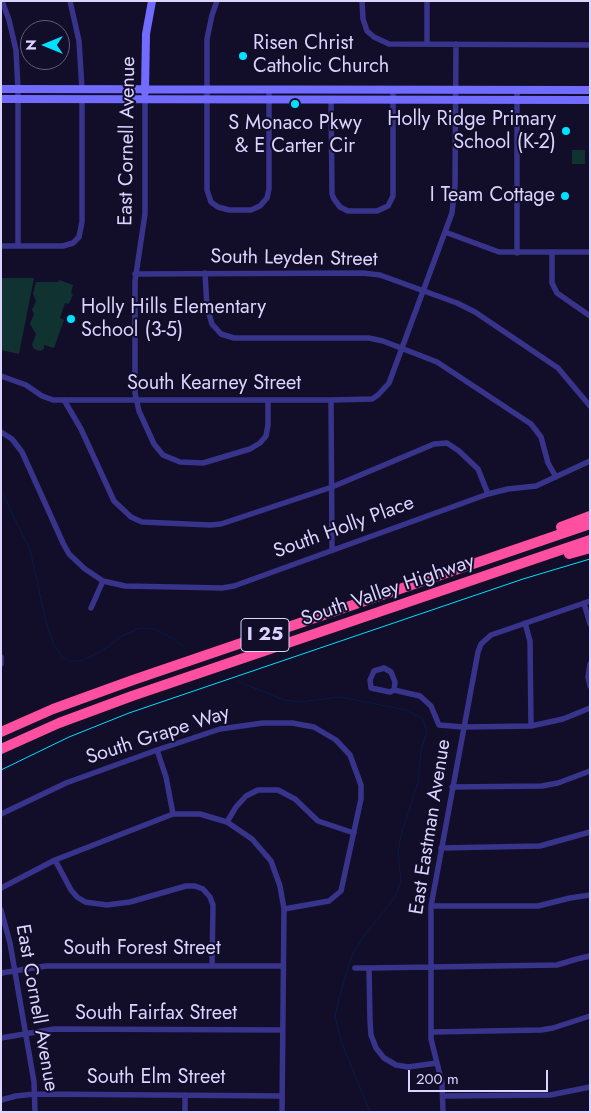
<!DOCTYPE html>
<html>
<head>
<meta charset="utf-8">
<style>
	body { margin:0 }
	#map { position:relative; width:591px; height:1113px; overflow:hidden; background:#120d28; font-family:Jost,sans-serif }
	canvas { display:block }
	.frame { position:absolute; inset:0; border:2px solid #dad4ff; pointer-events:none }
	.north { position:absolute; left:20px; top:20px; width:50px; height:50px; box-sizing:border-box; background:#120d28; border:1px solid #625d7e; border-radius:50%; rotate:270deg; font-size:14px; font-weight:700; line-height:20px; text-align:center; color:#dad4ff }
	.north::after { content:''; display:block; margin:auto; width:18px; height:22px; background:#00e1ff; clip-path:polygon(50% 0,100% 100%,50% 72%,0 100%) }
	.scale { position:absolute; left:408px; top:1070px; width:140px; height:22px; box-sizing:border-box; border:2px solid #dad4ff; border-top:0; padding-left:6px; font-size:15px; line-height:18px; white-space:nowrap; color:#dad4ff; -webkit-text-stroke:4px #120d28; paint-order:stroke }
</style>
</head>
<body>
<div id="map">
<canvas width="591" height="1113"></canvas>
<div class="frame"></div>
<div class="north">N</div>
<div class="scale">200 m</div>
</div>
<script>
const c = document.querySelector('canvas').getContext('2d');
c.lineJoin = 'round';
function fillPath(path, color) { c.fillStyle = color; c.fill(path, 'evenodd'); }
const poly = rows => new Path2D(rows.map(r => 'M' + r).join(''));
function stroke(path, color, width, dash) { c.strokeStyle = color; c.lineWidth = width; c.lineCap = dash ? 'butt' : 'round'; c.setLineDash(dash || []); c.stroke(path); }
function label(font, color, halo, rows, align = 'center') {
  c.font = font + ' Jost,sans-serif'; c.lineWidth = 4; c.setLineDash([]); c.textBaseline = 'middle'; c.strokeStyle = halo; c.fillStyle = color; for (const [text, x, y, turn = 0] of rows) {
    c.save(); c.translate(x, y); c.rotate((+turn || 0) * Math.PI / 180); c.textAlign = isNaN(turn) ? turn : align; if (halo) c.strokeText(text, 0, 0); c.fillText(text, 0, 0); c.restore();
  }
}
const green = poly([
	[572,150,585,150,585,164,572,164],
	[1,278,34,278,19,354,1,350],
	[59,280,73,285,71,293,73,294,69,304,65,303,60,318,64,320,54,348,44,345,44,349,40,351,34,349,32,345,36,334,30,324,34,314,32,310,36,301,33,294,36,282,58,282]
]);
const stream = poly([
	[1,489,17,524,30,549,46,622,53,643,62,657,69,661,81,661,103,650,122,636,140,628,155,629,174,639,184,647],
	[237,681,284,700,298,702,340,697,406,710,423,719,427,732,421,750,418,783,401,835,398,853,401,881,395,897,364,936,352,955,339,998,335,1017,341,1041,370,1112]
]);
const street = poly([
	[2,1,9,20,16,50,18,89,18,246],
	[70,1,79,41,82,89],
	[217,1,212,15,207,39,207,190,211,202,218,207,229,210,251,210,260,206,267,198,269,189,269,90],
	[362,1,363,19,367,31,374,37,389,44,590,45],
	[427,44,427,1],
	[145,99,145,214,135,281,135,393,139,411,154,444,163,455,180,462,203,463,250,449,260,443,266,436,268,425,268,400],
	[331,99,332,194,334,199,340,207,348,211,377,211,388,206,393,196,393,90],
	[445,232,499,252,590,252],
	[1,246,63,246,73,243,79,237,82,222,82,99],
	[552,252,552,283,557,293,590,316],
	[517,253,517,90],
	[205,273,207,307,212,324,221,334,234,338,369,338,383,341,437,362,531,424,541,437,548,463,556,477],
	[135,274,363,273,380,275,457,303,475,312,558,368,590,406],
	[1,376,26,385,42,396,53,400,331,400,372,399,378,395,389,383,452,213,455,186,456,44],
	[64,400,81,429,114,501,131,517,142,522,210,525,221,524,332,487,434,444,447,443,459,451,478,469,488,494],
	[331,400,332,549],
	[1,432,12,439,22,452,63,543,69,554,85,569,103,581,125,586,222,588,234,586,488,494,508,489,536,486,590,461],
	[584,603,590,624],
	[91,608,103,581],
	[525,623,530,641,531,726],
	[1,657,1,664],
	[590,664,588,677,590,686],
	[394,690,395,682,391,672,384,668,374,671,370,680,371,688,390,692,394,690,420,696,431,706,439,725,463,727,531,726,563,719,590,708],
	[157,750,166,777,173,814],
	[452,787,542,786,558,783,590,771],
	[1,814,66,783,157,750,220,729,263,723,292,723,314,727,336,740,350,755,361,785,361,799,341,891,329,901,284,909],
	[441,848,540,846,590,832],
	[55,860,71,890,77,897,85,902,107,905,130,902,186,886,195,886,203,889,210,897,213,905,212,965],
	[1,888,55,860,173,814,200,814,227,822],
	[431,906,538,906,570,898,590,895],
	[1,910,10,943,34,1082,35,1112],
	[355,968,369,968,370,1021,371,1035,376,1048,384,1058,396,1065,408,1067,437,1063],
	[369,968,557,965,577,959,590,956],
	[1,973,46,966,283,966],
	[431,1032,541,1030,553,1028,590,1016],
	[1,1038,54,1029,282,1030],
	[443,1096,550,1095,590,1087],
	[1,1100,16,1096,35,1094,281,1096],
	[185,1112,185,1095],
	[282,1112,284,909,280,886,271,861,252,839,227,822,236,807,246,796,258,790,278,790,295,799,318,821,354,833],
	[443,1112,442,1083,431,1039,431,906,478,652,481,644,491,635,590,601]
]);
const secondary = poly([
	[1,89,590,90],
	[145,92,146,34,152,1],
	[1,99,590,100]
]);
const highway = poly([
	[561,527,590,516],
	[569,554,590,548],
	[1,732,53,709,133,680,590,524],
	[1,749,59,723,132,696,590,540]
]);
const tram = poly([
	[1,770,69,737,129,713,523,579,590,559]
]);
const markers = [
	[243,56,5,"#00e1ff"],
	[295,104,5,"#00e1ff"],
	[566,131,5,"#00e1ff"],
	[565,196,5,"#00e1ff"],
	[71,319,5,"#00e1ff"]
];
const shields = [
	[265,635,48]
];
const shieldNames = [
	["I 25",265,635]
];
const poiNames = [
	["Risen Christ",253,44],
	["Catholic Church",253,67],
	["Holly Ridge Primary",556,120,"right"],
	["School (K-2)",556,143,"right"],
	["S Monaco Pkwy",295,124,"center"],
	["& E Carter Cir",295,147,"center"],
	["I Team Cottage",555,196,"right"],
	["Holly Hills Elementary",81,308],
	["School (3-5)",81,331]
];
const streetNames = [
	["East Cornell Avenue",128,141,-89],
	["South Leyden Street",294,259,1],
	["South Kearney Street",214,384],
	["South Holly Place",344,528,-20],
	["South Valley Highway",388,591,-19],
	["South Grape Way",158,736,-18],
	["East Eastman Avenue",431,827,-81],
	["South Forest Street",142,949],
	["East Cornell Avenue",36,1008,80],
	["South Fairfax Street",156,1014],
	["South Elm Street",156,1078]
];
fillPath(green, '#103332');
stroke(stream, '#051d49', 1);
stroke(street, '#39348b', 5.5);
stroke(secondary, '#726bff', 8);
stroke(highway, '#ff4fa1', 10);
stroke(tram, '#00e1ff', 1);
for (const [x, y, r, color] of markers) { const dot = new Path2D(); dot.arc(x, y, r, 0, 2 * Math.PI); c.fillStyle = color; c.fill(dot); stroke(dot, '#120d28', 2); }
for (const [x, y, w] of shields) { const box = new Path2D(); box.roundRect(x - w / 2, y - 16.5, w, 33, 4); c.fillStyle = '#120d28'; c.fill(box); stroke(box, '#dad4ff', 1); }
label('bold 19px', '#dad4ff', null, shieldNames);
label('20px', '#dad4ff', '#120d28', poiNames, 'left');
label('20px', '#dad4ff', '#120d28', streetNames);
</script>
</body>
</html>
